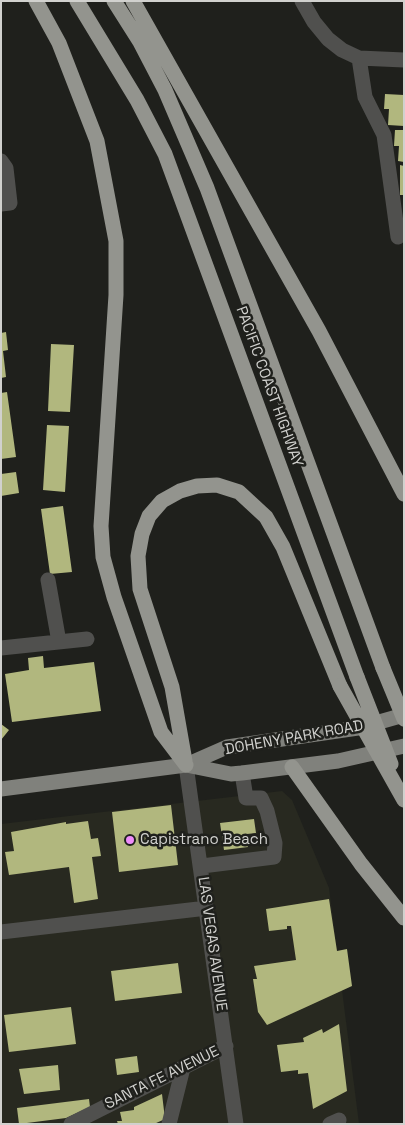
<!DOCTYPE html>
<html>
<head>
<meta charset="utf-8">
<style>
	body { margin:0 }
	#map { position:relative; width:405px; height:1125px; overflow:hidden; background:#1f201c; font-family:"Space Grotesk",sans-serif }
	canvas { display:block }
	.frame { position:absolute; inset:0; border:2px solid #d1d1ce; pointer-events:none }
</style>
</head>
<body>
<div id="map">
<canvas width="405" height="1125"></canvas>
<div class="frame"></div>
</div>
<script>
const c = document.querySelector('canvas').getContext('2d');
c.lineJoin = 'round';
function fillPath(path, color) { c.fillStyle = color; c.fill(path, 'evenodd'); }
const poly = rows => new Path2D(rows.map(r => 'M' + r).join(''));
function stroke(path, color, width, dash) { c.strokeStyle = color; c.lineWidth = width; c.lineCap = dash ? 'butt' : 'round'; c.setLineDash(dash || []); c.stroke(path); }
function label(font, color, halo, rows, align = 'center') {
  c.font = font + ' "Space Grotesk",sans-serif'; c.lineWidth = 5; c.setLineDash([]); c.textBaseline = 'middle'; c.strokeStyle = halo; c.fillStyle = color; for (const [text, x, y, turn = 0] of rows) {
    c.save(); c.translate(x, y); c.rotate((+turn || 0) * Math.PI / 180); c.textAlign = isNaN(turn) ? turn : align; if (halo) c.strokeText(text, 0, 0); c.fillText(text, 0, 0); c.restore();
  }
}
const built = poly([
	[282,791,292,800,329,888,359,1124,1,1124,1,824]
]);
const building = poly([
	[385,94,404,95,404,126,388,125,389,109,384,109],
	[395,130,404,130,404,162,398,161,399,146,394,146],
	[400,165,404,166,404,195,400,195],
	[6,332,8,350,3,351,6,377,1,378,1,333],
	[51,344,74,345,70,412,48,411],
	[7,392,16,457,1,459,1,393],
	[47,425,69,426,65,492,43,490],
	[16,472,19,493,1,496,1,474],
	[63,506,72,572,50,574,41,509],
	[43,656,44,668,94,662,101,711,12,722,5,674,29,670,28,658],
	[1,724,9,730,1,740],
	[171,805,178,865,119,872,112,812],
	[254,819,256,833,247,834,248,847,224,850,220,823],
	[88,821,91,839,98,838,101,856,92,857,98,899,74,903,69,867,9,875,5,852,14,851,11,832,66,822,66,824],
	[329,899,337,951,347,949,352,986,267,1025,258,1012,253,979,257,979,254,966,296,960,291,926,287,926,287,929,269,931,266,909],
	[178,963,182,993,115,1001,111,971],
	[71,1007,76,1044,9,1052,4,1015],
	[339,1024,347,1091,313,1109,308,1073,298,1074,298,1070,281,1072,277,1045,304,1042,303,1038,322,1029,323,1033],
	[137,1056,139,1072,117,1075,115,1059],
	[58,1065,60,1090,24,1094,19,1069],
	[162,1094,165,1119,154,1124,118,1124,117,1121,122,1121,120,1112,134,1110,134,1107],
	[89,1099,90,1107,66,1118,19,1124,17,1108]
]);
const minor = poly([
	[302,1,314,22,328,39,342,50,359,58,404,60],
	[359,58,365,97,384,135,398,237],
	[1,161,6,168,10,203,1,204],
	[48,580,59,642],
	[1,648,87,639],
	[186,765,236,1124],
	[202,866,274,857,275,843,267,811,261,798,246,798,242,773],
	[1,932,207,908],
	[71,1124,226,1046],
	[169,1124,183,1068],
	[330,1124,339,1120]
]);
const major = poly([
	[186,765,231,774,242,773,338,761,404,746],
	[1,789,186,765,227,747,358,728,404,715]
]);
const highway = poly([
	[36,1,59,43,97,141,116,241,116,295,101,526,103,557,114,597,161,732,186,765],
	[77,1,137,100,165,154,357,677],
	[114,1,140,42,165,90,207,188,383,668],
	[133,1,319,331,404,494],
	[185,761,172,687,140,589,138,556,142,534,149,516,162,501,180,491,197,486,217,485,239,492,266,517,283,547,340,686],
	[292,767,361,864,404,918]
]);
const highwayBridge = poly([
	[383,668,404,719],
	[357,677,391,764],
	[340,686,404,800]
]);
const markers = [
	[130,840,5,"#ed8cf9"]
];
const streetNames = [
	["PACIFIC COAST HIGHWAY",269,387,70],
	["DOHENY PARK ROAD",294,738,-10],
	["LAS VEGAS AVENUE",212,944,82],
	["SANTA FE AVENUE",162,1078,-26]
];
const poiNames = [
	["Capistrano Beach",140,840]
];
fillPath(built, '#282920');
fillPath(building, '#b1b77e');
stroke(minor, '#50504e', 15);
stroke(major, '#80817c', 15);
stroke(highway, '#93948e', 15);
stroke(highwayBridge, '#93948e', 15);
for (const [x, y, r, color] of markers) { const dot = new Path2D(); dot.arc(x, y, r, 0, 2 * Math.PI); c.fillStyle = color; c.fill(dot); stroke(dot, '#1f201c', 2); }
label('15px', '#d1d1ce', '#1f201c', streetNames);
label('15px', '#d1d1ce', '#1f201c', poiNames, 'left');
</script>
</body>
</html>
